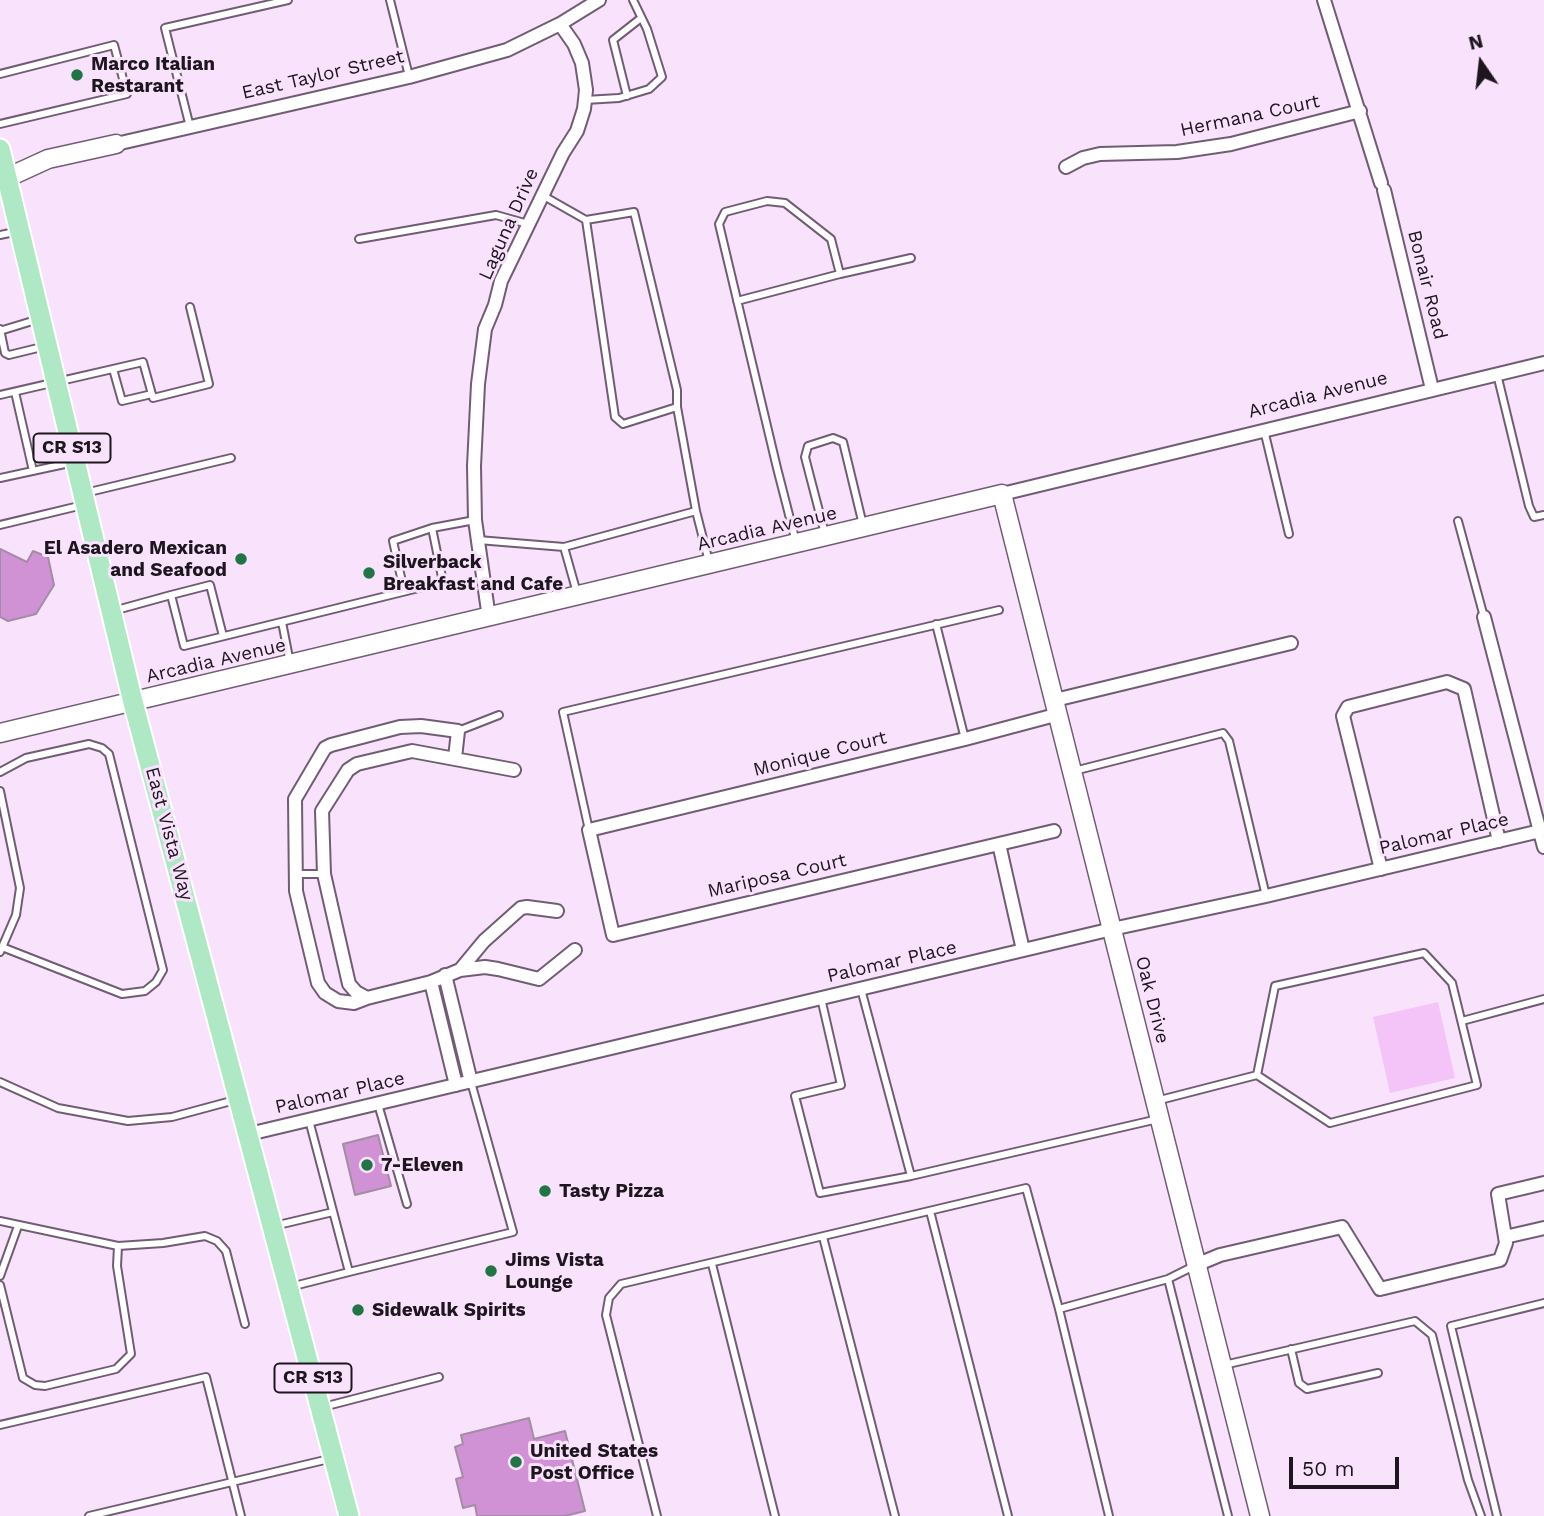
<!DOCTYPE html>
<html>
<head>
<meta charset="utf-8">
<style>
	body { margin:0 }
	#map { position:relative; width:1544px; height:1516px; overflow:hidden; background:#f9e2fb; font-family:"Work Sans",sans-serif }
	canvas { display:block }
	.north { position:absolute; left:1446px; top:28px; width:70px; height:70px; -webkit-text-stroke:5px #f9e2fb; paint-order:stroke; rotate:346deg; font-size:19px; font-weight:700; line-height:28px; text-align:center; color:#1e161f }
	.north::after { content:''; display:block; margin:auto; width:24px; height:32px; background:#1e161f; clip-path:polygon(50% 0,100% 100%,50% 72%,0 100%) }
	.scale { position:absolute; left:1289px; top:1457px; width:110px; height:32px; box-sizing:border-box; border:4px solid #1e161f; border-top:0; padding-left:9px; font-size:21px; line-height:24px; white-space:nowrap; color:#1e161f; -webkit-text-stroke:5px #f9e2fb; paint-order:stroke }
</style>
</head>
<body>
<div id="map">
<canvas width="1544" height="1516"></canvas>
<div class="north">N</div>
<div class="scale">50 m</div>
</div>
<script>
const c = document.querySelector('canvas').getContext('2d');
c.lineJoin = 'round';
function fillPath(path, color) { c.fillStyle = color; c.fill(path, 'evenodd'); }
const poly = rows => new Path2D(rows.map(r => 'M' + r).join(''));
function stroke(path, color, width, dash) { c.strokeStyle = color; c.lineWidth = width; c.lineCap = dash ? 'butt' : 'round'; c.setLineDash(dash || []); c.stroke(path); }
function label(font, color, halo, rows, align = 'center') {
  c.font = font + ' "Work Sans",sans-serif'; c.lineWidth = 6; c.setLineDash([]); c.textBaseline = 'middle'; c.strokeStyle = halo; c.fillStyle = color; for (const [text, x, y, turn = 0] of rows) {
    c.save(); c.translate(x, y); c.rotate((+turn || 0) * Math.PI / 180); c.textAlign = isNaN(turn) ? turn : align; if (halo) c.strokeText(text, 0, 0); c.fillText(text, 0, 0); c.restore();
  }
}
const green = poly([
	[1438,1002,1455,1078,1390,1093,1373,1017]
]);
const building = poly([
	[0,549,27,562,33,551,48,557,54,585,36,614,8,621,0,617,0,549],
	[378,1135,391,1186,355,1195,343,1144,378,1135],
	[529,1418,534,1439,565,1431,585,1511,565,1516,477,1516,475,1505,463,1508,456,1479,463,1477,455,1447,463,1444,461,1435,529,1418]
]);
const lane = poly([
	[390,0,409,76],
	[0,74,114,45,127,94,0,124],
	[627,96,613,40,641,18],
	[585,100,619,98,649,89,662,77,647,29,633,0],
	[190,127,165,28,288,0],
	[542,195,586,220,634,212,677,390,677,407,623,424,615,417,586,220],
	[0,235,19,231],
	[359,239,496,215,528,224],
	[840,274,911,258],
	[737,301,840,274,831,239,785,203,767,201,725,212,719,224,777,468,796,542],
	[0,329,5,353,9,355,46,346],
	[0,331,39,319],
	[113,369,122,401,152,394],
	[1497,374,1529,506,1534,517,1544,515],
	[15,392,33,471],
	[0,395,143,362,153,398,209,384,190,307],
	[677,407,696,511,709,562],
	[1264,430,1289,534],
	[0,478,74,462],
	[85,493,231,458],
	[1458,521,1484,617],
	[0,525,83,505],
	[825,534,805,457,808,446,833,438,843,442,863,525],
	[478,540,564,547,577,593],
	[564,547,696,511],
	[404,591,393,541,432,528],
	[113,611,171,595],
	[282,622,290,663],
	[936,624,965,739],
	[223,636,210,585,171,595,184,646,443,582,432,528,475,520],
	[458,731,499,715],
	[1074,771,1223,733,1229,741,1266,896],
	[0,772,26,758,89,744,102,748,109,754,163,970,156,982,145,991,122,994,2,947],
	[0,791,20,888,16,915,0,952],
	[589,830,563,712,999,610],
	[297,874,324,874],
	[821,998,841,1085,795,1096,820,1193,911,1176,861,989],
	[1462,1021,1544,999],
	[0,1082,58,1108,128,1121,172,1117,235,1100],
	[1156,1101,1257,1075,1330,1123,1477,1085,1452,983,1424,953,1275,986,1257,1075],
	[378,1104,407,1204],
	[309,1120,349,1272,513,1232,471,1082],
	[911,1176,1158,1119],
	[930,1211,1008,1516],
	[0,1221,118,1246,163,1243,205,1236,217,1241,226,1251,245,1324],
	[274,1226,333,1212],
	[823,1237,895,1516],
	[712,1264,775,1516],
	[0,1276,18,1226],
	[1168,1279,1228,1516],
	[0,1285,23,1378,35,1385,45,1386,116,1369,131,1354,117,1266,118,1246],
	[290,1287,349,1272],
	[1059,1309,1168,1279,1194,1266],
	[1291,1349,1299,1383,1307,1389,1378,1373],
	[1224,1365,1415,1321,1432,1335,1468,1480,1481,1516],
	[323,1407,439,1377],
	[0,1425,206,1377,241,1516],
	[89,1516,329,1459],
	[657,1516,606,1315,609,1298,621,1284,1026,1188,1059,1309,1109,1516],
	[1497,1516,1451,1326,1544,1303]
]);
const street = poly([
	[1324,0,1381,183],
	[116,144,409,77,507,50,560,24,599,0],
	[1066,167,1083,158,1100,154,1177,152,1231,144,1360,111],
	[1384,190,1432,389],
	[1002,494,1544,363],
	[1484,617,1544,847],
	[489,618,475,520,474,466,478,384,485,329,495,305,501,281,563,153,577,131,584,109,586,90,582,63,574,44,560,24],
	[1055,700,1291,643],
	[455,758,458,731,421,726,400,727,331,745,325,748,295,799,296,891,318,983,325,993,338,1001,354,1003,367,998,356,992,349,984,324,874,322,811,348,770,357,764,412,751,514,770],
	[1054,831,613,935,589,830,965,739,1059,714],
	[999,844,1023,950],
	[1381,869,1343,716,1348,707,1447,682,1464,689,1499,841],
	[460,970,485,967,498,969,539,979,575,950],
	[445,975,471,1082],
	[431,982,456,1085],
	[367,998,431,982,460,970,484,941,521,908,527,907,557,911],
	[249,1134,1112,929,1266,896,1544,830],
	[1505,1237,1544,1228],
	[1196,1265,1220,1255,1342,1227,1380,1289,1500,1260,1506,1243,1498,1194,1544,1183]
]);
const secondary = poly([
	[0,181,48,159,116,144],
	[0,733,1002,494,1260,1516]
]);
const primary = poly([
	[0,149,133,702,349,1516]
]);
const markers = [
	[77,75,7,"#207446"],
	[241,559,7,"#207446"],
	[369,573,7,"#207446"],
	[367,1165,7,"#207446"],
	[545,1191,7,"#207446"],
	[491,1271,7,"#207446"],
	[358,1310,7,"#207446"],
	[516,1462,7,"#207446"]
];
const shields = [
	[72,448,77],
	[313,1378,77]
];
const shieldNames = [
	["CR S13",72,448],
	["CR S13",313,1378]
];
const poiNames = [
	["Marco Italian",91,64],
	["Restarant",91,86],
	["El Asadero Mexican",227,548,"right"],
	["and Seafood",227,570,"right"],
	["Silverback",383,562],
	["Breakfast and Cafe",383,584],
	["7-Eleven",381,1165],
	["Tasty Pizza",559,1191],
	["Jims Vista",505,1260],
	["Lounge",505,1282],
	["Sidewalk Spirits",372,1310],
	["United States",530,1451],
	["Post Office",530,1473]
];
const streetNames = [
	["East Taylor Street",323,75,-13],
	["Hermana Court",1250,116,-12],
	["Laguna Drive",509,224,-66],
	["Bonair Road",1427,285,76],
	["Arcadia Avenue",1318,395,-14],
	["Arcadia Avenue",767,529,-13],
	["Arcadia Avenue",216,661,-13],
	["Monique Court",820,754,-14],
	["East Vista Way",169,834,75],
	["Palomar Place",1444,834,-13],
	["Mariposa Court",777,876,-13],
	["Palomar Place",892,962,-13],
	["Oak Drive",1152,1000,76],
	["Palomar Place",340,1093,-13]
];
fillPath(green, '#f4c4f8');
fillPath(building, '#d092d5');
stroke(building, '#a28da4', 2);
stroke(lane, '#715d73', 10);
stroke(street, '#715d73', 16);
stroke(secondary, '#715d73', 21);
stroke(primary, '#fff', 23);
stroke(lane, '#fff', 6);
stroke(street, '#fff', 12);
stroke(secondary, '#fff', 18);
stroke(primary, '#afe8c4', 19);
for (const [x, y, r, color] of markers) { const dot = new Path2D(); dot.arc(x, y, r, 0, 2 * Math.PI); c.fillStyle = color; c.fill(dot); stroke(dot, '#f9e2fb', 2.5); }
for (const [x, y, w] of shields) { const box = new Path2D(); box.roundRect(x - w / 2, y - 14.5, w, 29, 5); c.fillStyle = '#f9e2fb'; c.fill(box); stroke(box, '#1e161f', 2); }
label('bold 18px', '#1e161f', null, shieldNames);
label('bold 19px', '#1e161f', '#f9e2fb', poiNames, 'left');
label('19px', '#1e161f', '#f9e2fb', streetNames);
</script>
</body>
</html>
